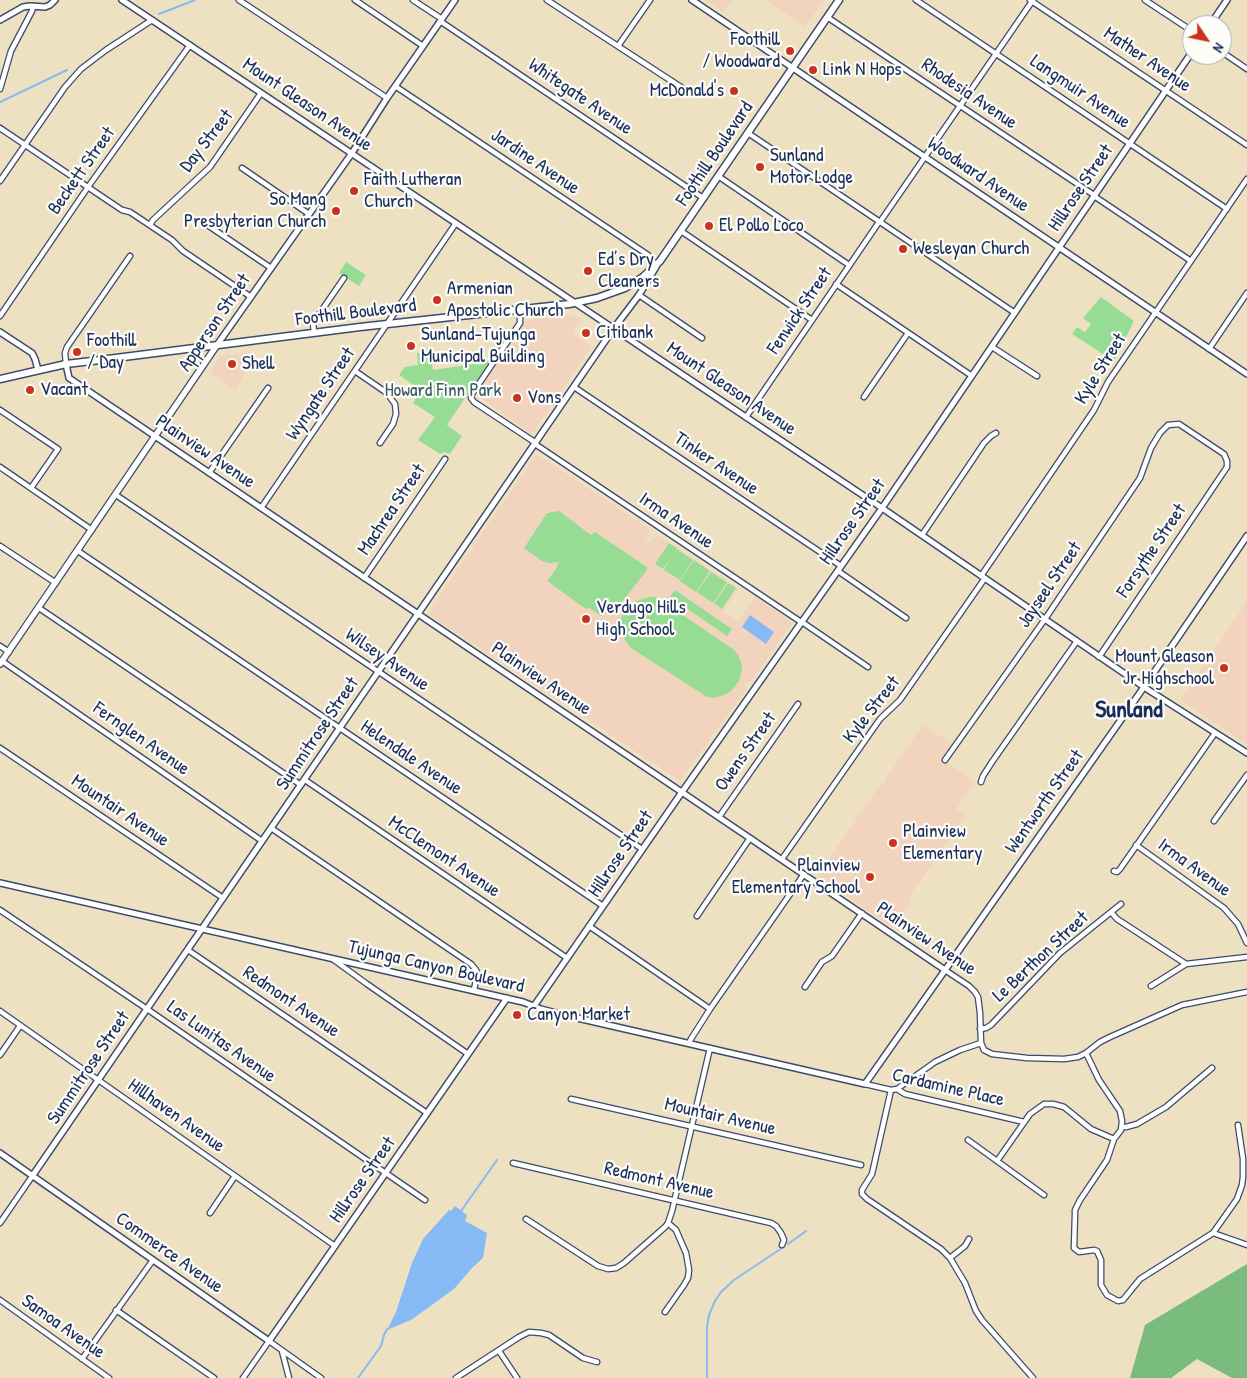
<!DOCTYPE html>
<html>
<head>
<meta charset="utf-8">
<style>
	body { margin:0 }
	#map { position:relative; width:1247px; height:1378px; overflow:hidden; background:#eee1c1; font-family:"Patrick Hand",sans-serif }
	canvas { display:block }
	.north { position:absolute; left:1182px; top:15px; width:50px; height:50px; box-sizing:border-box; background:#fdfcf7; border:1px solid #a3aaba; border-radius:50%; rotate:124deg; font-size:14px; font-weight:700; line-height:20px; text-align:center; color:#1b2f5e }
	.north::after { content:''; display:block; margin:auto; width:18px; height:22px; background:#c8321e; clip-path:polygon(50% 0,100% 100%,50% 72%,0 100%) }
</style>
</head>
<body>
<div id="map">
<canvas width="1247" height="1378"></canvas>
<div class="north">N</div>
</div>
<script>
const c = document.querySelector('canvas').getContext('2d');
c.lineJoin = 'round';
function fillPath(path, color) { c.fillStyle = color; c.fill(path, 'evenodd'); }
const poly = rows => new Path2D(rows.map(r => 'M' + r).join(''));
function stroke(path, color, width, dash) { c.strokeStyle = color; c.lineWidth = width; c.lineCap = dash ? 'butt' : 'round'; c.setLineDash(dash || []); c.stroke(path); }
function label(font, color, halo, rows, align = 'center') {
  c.font = font + ' "Patrick Hand",sans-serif'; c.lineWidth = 4.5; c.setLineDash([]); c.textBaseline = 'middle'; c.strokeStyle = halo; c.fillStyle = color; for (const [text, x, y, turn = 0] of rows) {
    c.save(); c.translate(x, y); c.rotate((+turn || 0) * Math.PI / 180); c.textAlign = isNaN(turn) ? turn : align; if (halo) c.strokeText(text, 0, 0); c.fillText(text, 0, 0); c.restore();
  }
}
const built = poly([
	[705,0,732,0,723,12],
	[766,0,824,0,805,27],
	[569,315,576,316,581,320,572,333,592,346,532,434,476,395,525,321,534,319],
	[254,352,241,381,235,390,210,372,220,356],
	[538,455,651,530,646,539,649,542,658,535,739,589,723,611,738,621,755,597,791,621,791,625,750,683,748,682,745,686,747,688,680,781,430,615,430,610,469,553,470,553,473,550,472,548,535,456],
	[1247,601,1247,744,1180,700],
	[923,725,952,744,941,759,975,782,956,809,966,816,909,897,912,900,893,928,817,876,876,791,886,780,885,779]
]);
const green = poly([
	[346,262,366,275,359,286,339,273],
	[1101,297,1134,321,1115,359,1112,360,1072,334,1077,327,1085,332,1091,324,1083,318],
	[430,351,433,370,474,364,474,361,490,361,447,425,462,436,450,454,444,452,440,454,418,440,435,417,413,403,421,390,399,375,405,367,418,365,417,353],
	[559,511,591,535,595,532,647,567,647,570,629,593,619,605,615,602,606,614,601,616,588,607,586,609,547,581,556,569,559,562,549,563,542,561,524,548,547,513],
	[669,543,677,548,674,553,677,549,693,560,680,580,664,570,670,559,663,569,655,564],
	[694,560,710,571,696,592,680,581],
	[711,572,727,582,713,603,697,592],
	[728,583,736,588,722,609,714,603],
	[675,590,732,629,727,636,670,597],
	[649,597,655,597,662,601,733,649,738,655,741,662,742,670,739,681,731,691,724,695,713,698,707,697,631,648,627,643,622,635,620,627,621,619,623,613,628,606,633,602]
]);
const forest = poly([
	[1247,1264,1247,1378,1232,1378,1197,1359,1171,1378,1130,1378,1145,1325]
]);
const water = poly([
	[750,615,774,632,766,644,742,627],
	[455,1206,467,1215,465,1221,487,1233,483,1258,473,1267,454,1289,411,1320,387,1330,396,1312,412,1263,423,1239,449,1210,451,1211]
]);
const stream = poly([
	[159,14,195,0],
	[0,102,67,70],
	[461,1211,497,1160],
	[788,1244,806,1231],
	[358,1378,381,1346,384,1335,387,1329],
	[707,1378,707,1327,709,1315,715,1301,721,1292,734,1280,782,1248]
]);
const minor = poly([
	[239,0,387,98],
	[355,0,423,46],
	[413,0,442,19],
	[547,0,690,93],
	[916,0,1227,209],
	[1030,0,1247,145],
	[1145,0,1192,31],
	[827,17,1094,195],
	[440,21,703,198],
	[618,46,650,0],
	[1222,52,1247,69],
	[395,86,648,255,656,265],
	[0,89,11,51,32,11,33,6],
	[0,128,110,202,122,210,130,212,172,240,183,251,251,297],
	[748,133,1015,313],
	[242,168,309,214],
	[718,176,849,265],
	[0,181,65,87,81,69,106,50,152,20],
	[1094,196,1191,261],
	[203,222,271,268],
	[880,222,1033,0],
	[150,225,153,220,210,167,261,93],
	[681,231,812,320],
	[836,284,972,376],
	[639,295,702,338],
	[520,310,520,323,472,394,471,398,474,402,536,443],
	[0,316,88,187,190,45],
	[314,333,313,323,344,278],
	[992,347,1037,376],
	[1209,349,1247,293],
	[66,364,65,353,67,347,130,256],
	[355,371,387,393,395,404,396,414,393,424,380,443],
	[574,387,841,566],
	[864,397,908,333],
	[0,410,58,449,31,488],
	[746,417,879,222],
	[535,444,801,622],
	[0,467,92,530],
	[209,473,268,388],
	[116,495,642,849],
	[261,508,456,223],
	[922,535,984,443,991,436,996,433],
	[0,546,56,583],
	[78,551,603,906],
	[838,571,906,618],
	[981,576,1094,410,1108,382,1247,179],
	[364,578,445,459],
	[39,608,301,785],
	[802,622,868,667],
	[0,646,9,652],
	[2,661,262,841],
	[0,748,223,898],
	[945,760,1045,619,1140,478,1151,448,1160,433,1168,425,1179,424,1224,454,1227,461,1227,467,1099,657],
	[305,780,567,958],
	[981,782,983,776,992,762,1077,641],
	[719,817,798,704],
	[1214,821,1247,775],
	[271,828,471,964,476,970,477,975,474,990],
	[1136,845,1224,908,1238,924,1247,943],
	[782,859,880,719,900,700,985,578],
	[1114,871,1117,872,1120,869,1215,733],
	[0,910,147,1009,425,1200],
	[1111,912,1117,919,1186,964],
	[697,916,750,838],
	[589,926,710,1009],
	[188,950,427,1113],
	[334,960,367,984,468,1054],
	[945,970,969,986,975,992,978,997,980,1013,981,1043,984,1050,992,1054,1027,1058,1064,1059,1078,1057,1086,1053,1100,1042,1110,1037,1182,1005,1247,992],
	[1151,986,1186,964,1247,957],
	[805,987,822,962,832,956,862,913],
	[0,1011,335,1246],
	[980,1029,986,1028,991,1025,1060,953,1121,904],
	[689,1043,691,1039,710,1009,804,874],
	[1086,1053,1099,1080,1120,1111,1122,1121,1121,1130,1114,1139,1107,1160,1080,1200,1075,1210,1075,1214,1074,1248,1079,1252,1094,1250,1097,1251,1101,1260,1101,1285,1107,1295,1118,1301,1123,1300,1140,1279,1213,1233,1247,1245],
	[0,1055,20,1026],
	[865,1084,891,1090,897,1089,905,1094,1024,1122],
	[897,1089,935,1062,960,1050,981,1043],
	[891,1090,872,1174,862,1190,862,1194,867,1199,941,1249,950,1258,965,1283,976,1311,982,1320,1033,1378],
	[571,1099,861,1165],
	[1122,1127,1126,1127,1137,1124,1166,1107,1212,1068],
	[968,1140,1044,1195],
	[997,1161,1030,1114,1044,1104,1053,1104,1064,1107,1091,1129,1114,1139],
	[513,1163,771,1223,776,1226,781,1233,784,1240,782,1245],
	[210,1213,235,1176],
	[526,1219,598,1266,608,1269,616,1268,624,1263,665,1227,668,1223,672,1211,710,1048],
	[0,1223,33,1175],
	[1213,1233,1237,1199,1242,1185,1243,1177,1243,1159,1238,1125],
	[950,1258,965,1246,969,1239],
	[0,1300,109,1378],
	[116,1310,214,1378],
	[665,1312,684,1285,688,1278,689,1270,686,1253,679,1237,676,1230,668,1223],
	[282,1351,289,1378],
	[499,1351,517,1378],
	[82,1359,153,1260],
	[243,1378,269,1341,321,1378],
	[456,1378,519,1337,529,1332,541,1333,549,1335,583,1358,597,1362]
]);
const tertiary = poly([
	[122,0,882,508,1150,691,1247,753],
	[692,0,1247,374],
	[0,20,23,7,30,6,45,7,50,5,55,0],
	[1210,25,1227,0],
	[0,332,32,353,35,359,38,370],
	[217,345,352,153,387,98,455,0],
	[66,364,69,378,945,970],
	[0,883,523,1002,541,1009,560,1014,865,1084,1144,687,1247,536],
	[534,1006,682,792,882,508,1192,52],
	[0,1153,269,1341,507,998],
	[33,1175,614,328,639,295,656,267]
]);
const secondary = poly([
	[0,664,217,345]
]);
const primary = poly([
	[0,379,66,364,92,361,360,327,569,304,597,298,625,288,643,277,660,261,839,0]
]);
const markers = [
	[790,51,5,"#c8321e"],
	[813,70,5,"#c8321e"],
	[734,91,5,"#c8321e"],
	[760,167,5,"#c8321e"],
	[354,191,5,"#c8321e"],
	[336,211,5,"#c8321e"],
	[709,226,5,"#c8321e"],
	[903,249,5,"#c8321e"],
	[588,271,5,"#c8321e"],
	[437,300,5,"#c8321e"],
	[586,333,5,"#c8321e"],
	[411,346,5,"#c8321e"],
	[77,352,5,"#c8321e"],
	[232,364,5,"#c8321e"],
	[30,390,5,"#c8321e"],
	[517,398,5,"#c8321e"],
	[586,619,5,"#c8321e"],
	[1224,668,5,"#c8321e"],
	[893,843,5,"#c8321e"],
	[870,877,5,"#c8321e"],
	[517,1015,5,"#c8321e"]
];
const poiNames = [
	["Foothill",780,40,"right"],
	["/ Woodward",780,62,"right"],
	["Link N Hops",823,70],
	["McDonald's",724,91,"right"],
	["Sunland",770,156],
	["Motor Lodge",770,178],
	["Faith Lutheran",364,180],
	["Church",364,202],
	["So Mang",326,200,"right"],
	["Presbyterian Church",326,222,"right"],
	["El Pollo Loco",719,226],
	["Wesleyan Church",913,249],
	["Ed’s Dry",598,260],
	["Cleaners",598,282],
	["Armenian",447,289],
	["Apostolic Church",447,311],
	["Citibank",596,333],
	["Sunland-Tujunga",421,335],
	["Municipal Building",421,357],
	["Foothill",87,341],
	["/ Day",87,363],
	["Shell",242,364],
	["Vacant",40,390],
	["Vons",527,398],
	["Verdugo Hills",596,608],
	["High School",596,630],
	["Mount Gleason",1214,657,"right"],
	["Jr Highschool",1214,679,"right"],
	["Plainview",903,832],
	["Elementary",903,854],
	["Plainview",860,866,"right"],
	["Elementary School",860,888,"right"],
	["Canyon Market",527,1015]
];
const streetNames = [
	["Mather Avenue",1147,60,34],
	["Langmuir Avenue",1080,92,34],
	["Rhodesia Avenue",969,94,34],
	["Whitegate Avenue",580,97,34],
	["Mount Gleason Avenue",307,105,34],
	["Day Street",207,141,-52],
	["Foothill Boulevard",715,154,-56],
	["Jardine Avenue",535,162,34],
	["Beckett Street",82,171,-55],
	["Woodward Avenue",978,175,34],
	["Hillrose Street",1081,188,-56],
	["Fenwick Street",800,311,-56],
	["Foothill Boulevard",356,313,-7],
	["Apperson Street",215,323,-56],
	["Kyle Street",1101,369,-58],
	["Mount Gleason Avenue",731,389,34],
	["Wyngate Street",321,394,-56],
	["Plainview Avenue",205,452,34],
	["Tinker Avenue",716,464,34],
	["Machrea Street",392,510,-56],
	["Irma Avenue",676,521,34],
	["Hillrose Street",853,522,-55],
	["Forsythe Street",1152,551,-56],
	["Jayseel Street",1050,585,-56],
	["Wilsey Avenue",387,660,34],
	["Plainview Avenue",541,679,34],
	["Kyle Street",872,710,-52],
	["Summitrose Street",318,734,-56],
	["Fernglen Avenue",141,739,35],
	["Owens Street",746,752,-55],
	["Helendale Avenue",411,758,34],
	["Wentworth Street",1045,802,-55],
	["Mountair Avenue",120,811,34],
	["Hillrose Street",621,854,-56],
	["McClemont Avenue",444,857,34],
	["Irma Avenue",1194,868,36],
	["Plainview Avenue",926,939,34],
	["Le Berthon Street",1041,957,-43],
	["Tujunga Canyon Boulevard",436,967,13],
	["Redmont Avenue",291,1002,34],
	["Las Lunitas Avenue",221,1042,35],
	["Summitrose Street",89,1068,-56],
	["Cardamine Place",948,1088,13],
	["Hillhaven Avenue",176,1116,35],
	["Mountair Avenue",720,1117,13],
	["Hillrose Street",363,1180,-55],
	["Redmont Avenue",659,1181,13],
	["Commerce Avenue",169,1253,35],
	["Samoa Avenue",63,1327,35]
];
const parkNames = [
	["Howard Finn Park",443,391]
];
const districtNames = [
	["Sunland",1129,711]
];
fillPath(built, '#f2d4be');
fillPath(green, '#97dc95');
fillPath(forest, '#79bc7e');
fillPath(water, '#85baf4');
stroke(stream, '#85baf4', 2);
stroke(minor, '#3b4a6d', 7);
stroke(tertiary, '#3b4a6d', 8);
stroke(secondary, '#3b4a6d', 8);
stroke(primary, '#3b4a6d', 9);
stroke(minor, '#fff', 4.5);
stroke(tertiary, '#fff', 5);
stroke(secondary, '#fff', 5.5);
stroke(primary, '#fff', 6);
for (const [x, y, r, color] of markers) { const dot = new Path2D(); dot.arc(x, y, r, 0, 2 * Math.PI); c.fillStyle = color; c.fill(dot); stroke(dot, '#fdfcf7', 2); }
label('19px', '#1b2f5e', '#fdfcf7', poiNames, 'left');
label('19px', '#1b2f5e', '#fdfcf7', streetNames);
label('19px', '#3a5a6c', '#fdfcf7', parkNames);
label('bold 24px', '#1b2f5e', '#fdfcf7', districtNames);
</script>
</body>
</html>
